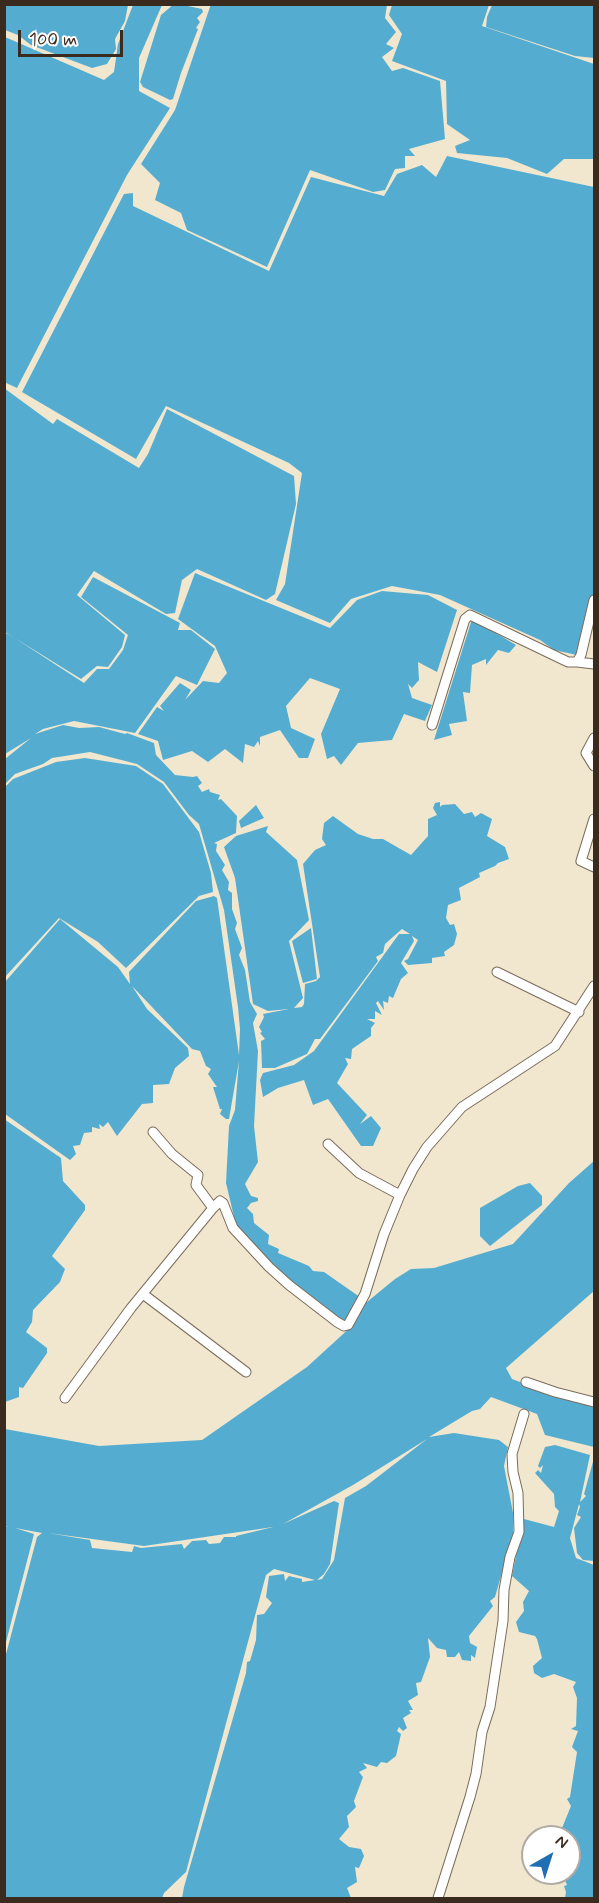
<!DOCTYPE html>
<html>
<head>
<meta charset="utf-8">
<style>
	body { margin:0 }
	#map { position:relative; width:599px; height:1903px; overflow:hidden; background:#f1e7ce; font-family:Mynerve,sans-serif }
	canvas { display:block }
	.frame { position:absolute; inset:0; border:6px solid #3b2a1e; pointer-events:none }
	.north { position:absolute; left:521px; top:1825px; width:60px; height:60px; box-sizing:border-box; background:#fff; border:2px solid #b1aaa5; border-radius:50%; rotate:39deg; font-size:16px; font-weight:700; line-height:24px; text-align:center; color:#3b2a1e }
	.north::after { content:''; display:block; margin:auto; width:21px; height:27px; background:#1f6fb2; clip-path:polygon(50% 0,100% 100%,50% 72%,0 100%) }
	.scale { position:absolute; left:18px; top:30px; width:105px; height:27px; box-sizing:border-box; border:3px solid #3b2a1e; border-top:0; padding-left:8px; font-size:18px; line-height:21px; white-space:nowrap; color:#3b2a1e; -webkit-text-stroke:4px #fff; paint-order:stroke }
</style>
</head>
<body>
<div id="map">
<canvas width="599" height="1903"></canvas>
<div class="frame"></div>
<div class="north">N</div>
<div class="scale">100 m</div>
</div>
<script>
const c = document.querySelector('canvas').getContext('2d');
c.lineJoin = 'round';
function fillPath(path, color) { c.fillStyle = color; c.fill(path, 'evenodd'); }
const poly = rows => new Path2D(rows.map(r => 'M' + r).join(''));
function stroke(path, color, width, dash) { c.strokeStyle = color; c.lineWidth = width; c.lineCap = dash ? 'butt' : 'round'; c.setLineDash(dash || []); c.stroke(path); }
const water = poly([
	[174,4,183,5,202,9,203,12,197,18,200,22,196,28,198,29,181,73,173,99,170,100,143,87,140,82,161,15],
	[211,4,387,5,385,18,396,32,386,44,394,48,382,57,392,71,403,68,440,81,445,139,409,149,415,156,405,156,405,168,395,169,385,190,373,192,310,170,267,267,187,230,181,213,155,200,160,183,141,164,175,110],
	[4,5,5,4,128,5,125,21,115,39,116,49,107,64,92,68,31,45,18,35,5,30],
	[133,5,162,5,139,58,139,91,170,108,127,175,17,388,4,382,5,37,104,80,114,72,118,44],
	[392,5,489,5,482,26,594,64,594,159,564,159,547,174,507,158,457,153,455,146,470,140,447,124,446,81,392,61,402,34,389,15],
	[492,5,594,5,594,58,575,56,486,27,487,17],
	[447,156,594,187,594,593,588,604,577,655,554,650,540,640,440,595,392,586,351,599,330,623,276,600,285,584,302,473,289,463,166,406,136,459,22,392,124,194,133,193,133,206,269,271,311,177,384,196,397,174,422,165,436,177],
	[4,388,53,424,57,419,139,468,148,454,167,409,294,476,296,504,275,594,266,600,197,569,182,580,175,613,166,614,94,571,77,595,125,635,122,647,108,667,97,666,81,679,5,632],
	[195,573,330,628,357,600,382,591,428,595,457,610,437,672,418,662,419,680,412,688,408,684,412,698,432,705,425,721,404,714,392,740,358,743,341,765,334,756,327,759,321,734,340,689,310,678,286,706,291,728,315,739,308,758,299,758,280,730,260,737,260,746,258,741,254,747,245,744,243,763,225,749,208,762,192,751,163,760,158,741,138,734,157,707,164,711,160,706,180,683,191,690,185,700,203,681,219,683,227,673,215,646,178,619],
	[93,577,180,623,178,630,191,630,215,649,197,685,176,676,135,733,74,721,43,729,35,734,63,725,79,728,99,727,125,734,127,733,154,743,156,755,175,775,193,777,197,776,202,783,198,786,202,792,209,789,210,792,220,795,218,800,221,799,237,816,236,833,214,843,217,844,216,851,225,865,222,870,229,882,228,890,232,893,232,909,237,923,235,929,242,948,239,955,245,970,250,1002,257,1014,253,1023,258,1051,254,1126,258,1162,245,1184,251,1196,258,1198,258,1201,251,1203,247,1208,253,1214,254,1223,269,1235,268,1244,279,1249,278,1253,309,1266,313,1271,324,1272,367,1302,395,1279,411,1269,434,1268,513,1244,569,1183,594,1161,594,1291,506,1368,512,1379,555,1395,594,1403,594,1447,545,1435,537,1414,491,1397,480,1409,472,1411,429,1437,454,1433,499,1440,508,1447,504,1466,513,1513,513,1534,495,1597,490,1601,493,1606,469,1636,470,1643,477,1647,475,1658,471,1655,471,1661,462,1660,459,1652,455,1657,447,1657,446,1650,437,1648,428,1638,430,1657,421,1682,416,1683,418,1695,408,1701,413,1710,409,1710,411,1713,403,1718,407,1728,403,1731,399,1727,397,1731,401,1734,396,1756,387,1763,381,1762,377,1767,363,1763,367,1768,359,1772,363,1777,354,1801,356,1807,347,1816,349,1827,339,1839,349,1847,361,1849,364,1856,359,1868,355,1867,357,1882,347,1888,351,1898,182,1898,184,1887,246,1673,247,1662,250,1661,256,1640,257,1615,264,1614,272,1603,266,1597,269,1576,284,1574,285,1581,289,1576,302,1579,302,1582,315,1580,274,1569,266,1575,186,1872,164,1893,162,1898,5,1898,5,1658,37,1537,42,1533,15,1528,34,1534,5,1646,5,1526,8,1527,4,1525,5,1429,99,1446,202,1440,307,1367,353,1325,339,1319,283,1278,236,1225,226,1183,229,1126,235,1110,239,1061,229,1119,226,1119,220,1114,222,1109,220,1109,213,1087,217,1087,208,1074,211,1069,206,1066,200,1051,192,1049,132,986,147,1009,188,1048,189,1056,175,1068,169,1084,153,1085,153,1103,142,1104,117,1136,108,1122,103,1127,99,1124,100,1129,92,1127,92,1132,84,1133,80,1145,73,1146,76,1154,70,1160,5,1114,5,982,60,919,118,967,130,984,129,972,196,901,214,896,217,898,239,1055,240,1029,238,1007,224,910,199,824,189,815,164,782,137,764,90,752,52,758,43,764,15,774,5,784,5,759,31,738,5,754,5,635,7,633,84,683,97,669,109,669,123,650,128,635,81,597],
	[427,1439,366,1486,345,1498,334,1560,322,1579,317,1580,324,1574,330,1564,339,1503,334,1501,283,1524,353,1485],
	[273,1527,236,1536,236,1537,224,1537,220,1543,209,1544,206,1540,192,1541,184,1549,182,1544,141,1548,134,1546,132,1552,92,1548,90,1540,48,1533,144,1546],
	[472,619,516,645,509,653,498,650,486,665,486,659,472,665,470,693,463,692,467,721,449,724,452,735,434,740],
	[85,758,136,766,163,784,199,832,211,873,213,892,199,896,126,968,98,942,59,918,5,977,5,787,13,779,56,762],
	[440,802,440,807,442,805,455,804,464,814,472,812,475,817,481,813,492,819,487,836,505,847,509,859,498,863,495,866,479,873,480,877,459,888,461,900,448,905,446,918,450,925,454,924,457,934,454,945,444,952,445,956,432,958,432,963,408,965,404,961,408,959,418,940,412,936,414,941,401,963,408,973,401,979,393,998,389,996,388,1003,383,1001,384,1010,378,1001,376,1003,382,1015,375,1011,375,1019,367,1019,375,1023,371,1028,371,1036,352,1049,351,1059,345,1058,348,1064,337,1083,367,1115,360,1124,371,1116,381,1128,373,1146,361,1146,328,1099,313,1105,304,1080,278,1088,263,1097,260,1080,263,1073,294,1065,314,1051,399,934,410,934,402,929,385,944,383,953,376,957,378,961,320,1039,315,1039,307,1054,275,1068,262,1068,261,1041,265,1039,260,1033,262,1032,259,1027,264,1017,263,1014,289,1009,268,1011,253,1004,235,878,224,847,236,836,268,826,266,832,297,860,309,920,289,941,303,998,294,1008,302,1007,304,1004,305,984,316,981,320,977,303,864,315,850,326,845,322,839,324,823,333,816,358,834,373,839,383,839,411,855,428,836,428,819,437,815,433,808,435,803],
	[256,805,264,818,241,828,239,821],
	[311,928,317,979,303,983,292,941],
	[4,1119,61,1158,63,1181,85,1205,85,1210,52,1256,65,1269,60,1282,33,1310,32,1322,26,1332,47,1348,47,1353,23,1388,19,1387,19,1397,5,1402],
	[530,1183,542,1196,542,1205,490,1246,480,1236,480,1208,518,1186],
	[555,1445,590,1455,580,1502,586,1496,584,1494,594,1458,594,1561,583,1560,577,1553,574,1528,581,1517,577,1515,580,1507,579,1504,570,1538,576,1558,594,1565,594,1898,565,1898,566,1892,564,1886,567,1885,565,1880,569,1876,569,1865,571,1862,569,1837,564,1837,562,1828,571,1806,567,1799,570,1797,577,1752,572,1747,578,1731,571,1729,576,1726,577,1698,573,1687,576,1682,554,1674,542,1678,534,1673,533,1666,542,1658,537,1639,535,1636,519,1632,516,1622,524,1611,523,1602,529,1591,512,1576,518,1546,522,1536,524,1519,554,1527,559,1511,555,1507,554,1494,535,1473,538,1470,541,1473,543,1465,540,1468,538,1466,545,1447]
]);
const minor = poly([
	[577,662,594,664],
	[432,725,465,619,470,615,568,662,577,662,581,655,594,600],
	[594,738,586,753,594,766],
	[594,819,581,861,594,867],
	[497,972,579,1012],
	[153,1132,172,1154,198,1175,196,1185,213,1208],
	[328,1144,359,1173,400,1195],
	[143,1294,246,1372],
	[526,1382,555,1392,594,1402],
	[65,1398,131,1308,213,1208,220,1201,223,1203,233,1228,269,1267,289,1285,337,1322,344,1326,348,1325,365,1294,384,1234,400,1195,413,1169,427,1147,462,1107,555,1046,594,986],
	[438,1898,470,1797,476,1774,482,1732,490,1707,503,1621,504,1590,510,1557,519,1532,518,1493,513,1472,512,1454,524,1414]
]);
fillPath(water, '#54add1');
stroke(minor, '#7b6c5c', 11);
stroke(minor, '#fff', 9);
</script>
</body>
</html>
